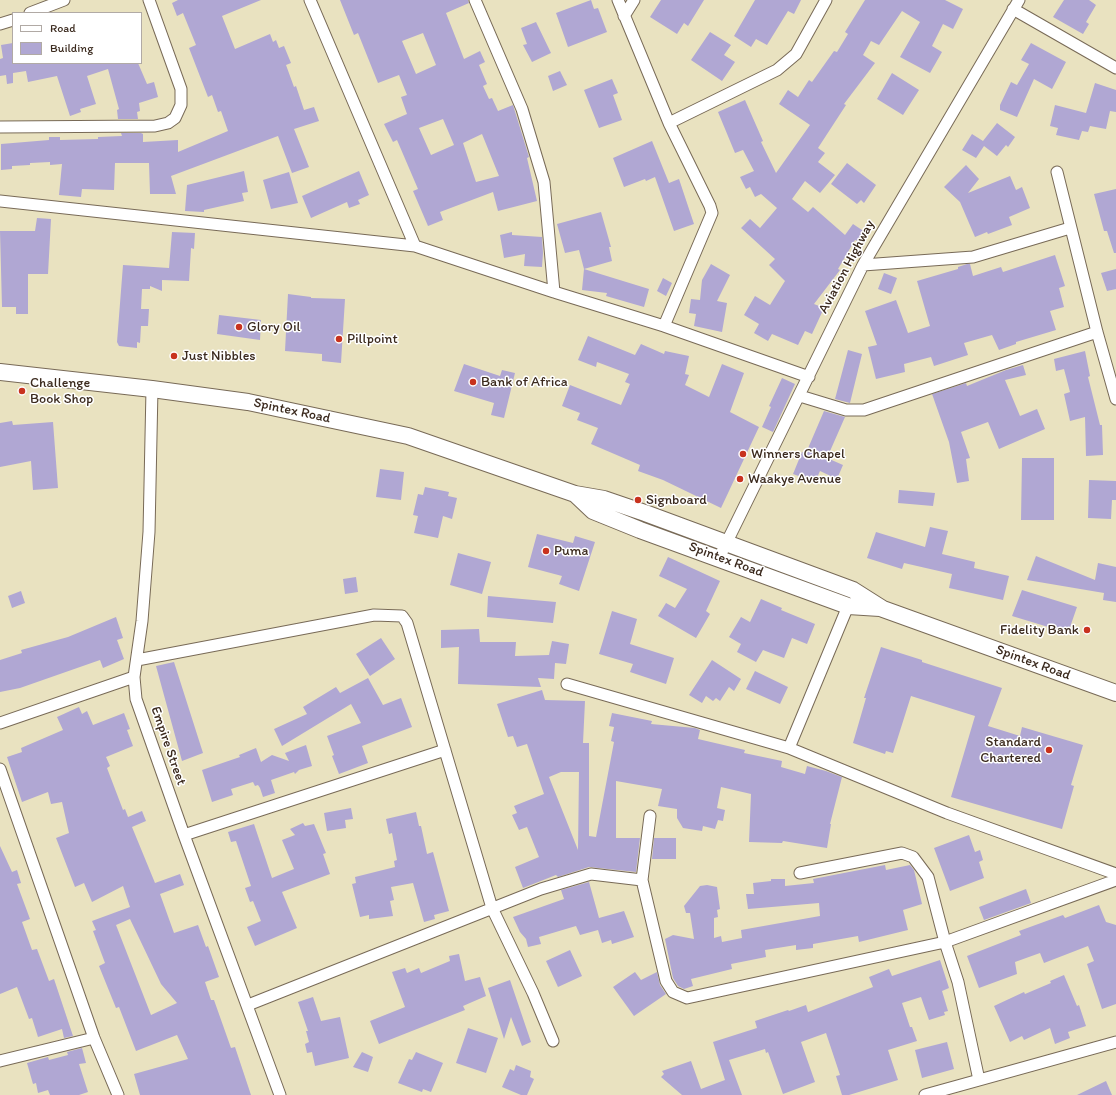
<!DOCTYPE html>
<html>
<head>
<meta charset="utf-8">
<style>
	body { margin:0 }
	#map { position:relative; width:1116px; height:1095px; overflow:hidden; background:#e9e2c0; font-family:Itim,sans-serif }
	canvas { display:block }
	.legend { position:absolute; left:12px; top:12px; width:130px; height:52px; box-sizing:border-box; background:#fff; border:1px solid #b1aaa5; margin:0; padding:5px 7px; list-style:none; font-size:12px; color:#3b2a1e }
	.legend li { display:flex; align-items:center; gap:8px; height:20px }
	.legend b { width:20px; border:1px solid #b1aaa5 }
</style>
</head>
<body>
<div id="map">
<canvas width="1116" height="1095"></canvas>
<ul class="legend">
<li><b style="height:5px;background:#fff"></b>Road</li>
<li><b style="height:11px;background:#b0a7d3"></b>Building</li>
</ul>
</div>
<script>
const c = document.querySelector('canvas').getContext('2d');
c.lineJoin = 'round';
function fillPath(path, color) { c.fillStyle = color; c.fill(path, 'evenodd'); }
const poly = rows => new Path2D(rows.map(r => 'M' + r).join(''));
function stroke(path, color, width, dash) { c.strokeStyle = color; c.lineWidth = width; c.lineCap = dash ? 'butt' : 'round'; c.setLineDash(dash || []); c.stroke(path); }
function label(font, color, halo, rows, align = 'center') {
  c.font = font + ' Itim,sans-serif'; c.lineWidth = 3; c.setLineDash([]); c.textBaseline = 'middle'; c.strokeStyle = halo; c.fillStyle = color; for (const [text, x, y, turn = 0] of rows) {
    c.save(); c.translate(x, y); c.rotate((+turn || 0) * Math.PI / 180); c.textAlign = isNaN(turn) ? turn : align; if (halo) c.strokeText(text, 0, 0); c.fillText(text, 0, 0); c.restore();
  }
}
const building = poly([
	[178,0,261,0,222,16,235,49,270,34,273,42,276,40,279,48,284,46,291,63,286,65,294,87,296,86,304,110,314,107,319,121,294,129,309,167,292,173,278,136,171,176,176,194,150,194,149,163,115,163,114,190,82,189,81,197,59,195,62,164,50,165,50,162,30,163,30,165,12,166,12,169,1,170,1,144,49,140,49,137,60,137,60,140,98,139,98,137,122,136,121,133,141,133,143,134,143,142,178,140,178,152,228,131,221,111,218,112,212,95,208,97,189,48,196,45,183,13,177,16,172,3],
	[340,0,468,0,469,3,446,13,464,59,480,51,485,62,479,65,487,84,483,86,489,99,492,98,498,111,513,105,529,157,527,158,537,201,498,211,493,192,440,212,443,220,428,226,413,191,418,189,397,140,393,142,384,124,407,114,401,97,407,95,399,75,378,83,358,33,354,35],
	[423,33,436,65,416,74,402,41],
	[443,119,454,145,431,155,419,128],
	[482,134,499,176,476,182,463,143],
	[591,0,594,9,598,8,607,32,568,47,556,13],
	[661,0,704,0,688,26,684,23,677,34,650,17],
	[755,0,801,0,794,14,788,11,767,45,756,39,751,47,734,36],
	[865,0,945,0,963,9,953,29,943,24,932,46,942,52,930,73,900,57,920,22,902,11,879,45,871,41,863,55,875,63,844,104,846,105,818,148,825,153,818,162,835,175,820,193,805,181,792,199,808,212,813,207,845,235,853,224,865,232,858,241,855,240,838,269,840,270,814,304,824,308,812,334,805,331,798,345,772,334,768,341,754,333,759,324,744,315,755,296,770,305,785,281,769,265,775,259,741,228,750,219,760,228,777,208,761,194,755,197,750,187,746,189,740,177,754,171,743,150,735,153,718,112,745,100,763,141,761,142,776,173,810,125,779,104,788,90,798,97,809,80,812,82,834,51,837,52,848,34,845,32],
	[1064,0,1089,0,1096,5,1086,22,1089,24,1083,34,1053,17],
	[536,22,551,53,532,62,523,45,527,44,521,28],
	[710,32,731,45,724,55,735,62,722,81,691,60],
	[13,43,13,63,138,63,147,84,154,82,158,97,139,103,140,111,137,112,138,119,118,119,117,110,119,109,108,69,87,76,96,104,80,109,81,112,70,116,57,76,28,82,26,71,13,73,13,83,7,84,6,75,0,76,0,59,3,58,1,45],
	[1031,43,1066,62,1052,89,1034,79,1017,117,1000,110,1000,105,1011,82,1017,85,1029,64,1021,60],
	[560,71,567,85,553,91,548,76],
	[892,73,919,90,903,115,877,99],
	[612,79,618,93,613,95,622,120,599,128,584,90],
	[1095,83,1116,90,1116,112,1110,111,1106,129,1090,126,1088,132,1082,131,1079,140,1056,135,1058,128,1050,126,1055,105,1086,113],
	[997,123,1015,137,1008,147,1006,145,997,156,984,146,976,158,962,150,972,134,983,141],
	[652,141,669,183,679,179,694,224,674,231,655,177,646,181,645,179,624,187,613,158],
	[847,163,876,185,864,203,861,200,857,204,831,184],
	[966,165,979,179,968,193,1010,176,1016,190,1022,187,1030,208,1009,217,1012,225,988,234,987,232,975,237,960,202,944,187],
	[244,171,248,192,242,193,244,201,204,210,204,212,185,211,187,185],
	[359,171,369,195,358,200,360,204,349,208,347,202,311,218,302,196],
	[289,172,298,203,271,209,263,180],
	[1116,189,1116,253,1114,253,1107,231,1104,231,1094,194],
	[601,212,611,247,609,247,612,261,584,269,579,250,565,253,557,224],
	[37,218,51,219,48,274,28,274,28,314,16,314,16,307,2,307,0,231,35,231],
	[172,232,195,233,194,249,191,248,189,281,162,280,162,291,150,286,150,289,142,289,141,309,149,309,148,326,141,326,140,343,137,342,137,348,119,346,117,342,123,265,169,268],
	[512,232,512,235,542,237,543,253,542,267,524,266,525,254,504,258,500,235],
	[1055,255,1065,286,1059,288,1064,307,1050,311,1056,330,1016,342,1016,344,999,350,992,335,964,343,968,355,934,366,931,357,904,364,905,372,876,379,868,347,877,345,865,311,896,300,908,333,930,326,917,281,958,269,958,267,967,264,970,264,973,276,1001,267,1003,272],
	[711,264,730,275,717,301,727,303,722,332,694,326,696,314,689,313,691,299,700,300,702,280],
	[584,269,649,289,644,307,606,296,607,293,582,290],
	[1116,269,1116,289,1107,291,1101,273],
	[884,273,897,278,891,294,878,289],
	[663,278,672,283,666,296,657,291],
	[288,294,311,297,311,298,345,299,341,363,322,361,322,354,285,351],
	[219,315,261,320,260,340,217,334],
	[588,336,635,355,641,344,664,354,665,351,689,356,685,374,689,375,685,385,709,397,722,364,744,373,730,412,759,427,721,508,663,480,638,471,640,465,591,444,598,428,577,420,580,413,562,406,570,385,621,405,630,384,625,382,629,374,597,362,596,367,578,360],
	[848,350,862,354,850,403,835,399],
	[1085,351,1090,376,1088,377,1100,425,1102,425,1103,455,1086,456,1085,417,1070,421,1064,394,1070,392,1064,369,1056,371,1054,359],
	[464,364,500,376,502,370,515,373,504,418,491,415,494,403,454,391],
	[1023,365,1026,375,1005,380,1020,416,1037,409,1045,429,999,449,988,422,961,432,970,458,966,459,969,481,957,483,949,442,932,394,966,383,967,386,1006,370],
	[782,378,795,384,773,432,762,427,771,407,769,406],
	[824,411,845,417,827,458,843,465,837,479,820,471,815,482,793,474,802,452,806,453],
	[12,421,13,425,53,422,58,488,33,490,31,461,0,467,0,423],
	[1022,458,1054,458,1054,520,1021,520],
	[380,469,404,472,401,500,376,497],
	[1089,480,1116,481,1116,500,1112,500,1111,519,1088,518],
	[425,487,449,492,448,496,457,498,452,519,443,516,438,538,414,533,418,516,413,515,418,494,423,495],
	[899,490,935,493,933,506,898,503],
	[930,527,948,531,942,554,975,562,974,568,1009,576,1003,600,949,588,952,574,904,563,902,569,867,558,876,532,925,547],
	[537,534,573,543,575,536,595,542,579,591,559,584,562,576,528,567],
	[458,553,491,562,482,594,450,585],
	[1036,556,1095,580,1098,563,1116,567,1116,602,1103,600,1104,593,1027,580],
	[668,557,720,581,706,611,710,614,696,638,658,616,666,603,675,608,687,589,659,576],
	[356,577,358,592,345,594,343,579],
	[1022,590,1077,607,1068,633,1012,616],
	[21,591,25,603,12,608,8,596],
	[488,596,556,602,553,623,487,617],
	[761,599,782,608,781,610,815,624,807,644,792,638,784,658,763,650,756,662,737,652,741,644,729,637,741,617,750,622],
	[612,611,637,619,630,644,674,658,666,684,630,672,633,664,599,654],
	[116,617,123,638,117,640,124,659,103,668,100,660,20,688,0,692,0,660,22,653,21,650,68,637],
	[479,629,480,642,516,642,515,656,549,655,552,641,569,644,566,664,555,663,554,679,538,678,541,687,458,684,459,647,441,648,441,630],
	[381,638,395,659,370,676,356,654],
	[881,647,922,660,922,662,1002,688,988,726,1020,736,1022,727,1083,745,1071,785,1074,786,1062,829,951,797,975,716,911,696,893,753,886,751,885,754,853,743,866,698,864,698],
	[712,660,741,679,734,691,729,687,720,701,716,698,713,701,706,696,702,703,689,695],
	[174,662,203,753,182,761,156,666],
	[755,671,788,687,780,704,746,689],
	[368,678,383,705,401,698,412,727,362,746,368,763,339,774,332,756,334,755,327,736,361,723,351,704,282,746,274,729,307,714,303,707,336,687,340,693],
	[542,690,545,700,585,701,583,743,589,743,589,836,596,837,614,742,611,741,614,727,609,726,612,713,652,721,651,724,695,728,700,730,698,739,745,750,744,753,782,761,781,767,805,774,807,766,826,771,842,777,830,824,831,824,827,848,783,841,782,843,749,842,751,794,721,787,717,808,725,810,723,821,718,820,715,829,703,826,702,831,683,828,677,818,677,809,658,806,662,789,616,781,616,838,640,838,636,872,589,867,558,877,556,875,523,888,515,867,539,857,527,827,519,830,512,815,517,813,514,806,544,794,527,744,517,747,513,736,508,737,497,704],
	[561,772,579,772,578,850,549,777],
	[79,707,82,714,87,711,93,725,124,713,130,729,127,730,133,746,106,757,110,766,107,768,123,810,125,809,128,817,142,811,146,821,132,827,155,883,180,874,184,885,160,894,174,933,198,925,206,947,208,946,219,977,205,982,211,1000,214,1000,231,1048,235,1047,251,1095,140,1095,134,1074,188,1059,177,1035,136,1051,119,1007,116,1008,99,966,105,963,93,931,96,930,92,921,130,907,123,886,92,902,84,883,75,887,56,838,69,833,62,802,51,804,48,792,22,802,7,757,22,752,21,748,63,730,57,717],
	[130,919,161,984,177,1003,151,1015,116,925],
	[306,745,312,766,299,770,295,774,294,772,271,780,275,793,263,797,260,788,258,785,255,786,253,782,231,789,233,795,212,802,202,770,240,757,239,755,256,748,261,762,272,755,289,761,285,753],
	[351,808,353,819,345,820,346,828,327,831,324,813],
	[416,812,419,826,421,826,427,854,433,852,449,911,434,915,435,919,424,922,413,883,391,887,394,900,390,901,393,916,369,919,369,915,360,917,352,884,356,883,355,877,395,867,394,861,397,860,392,833,389,834,386,819],
	[303,823,305,826,314,824,326,853,323,854,330,874,282,892,297,928,255,946,247,927,261,921,253,901,250,902,245,888,251,886,236,841,231,842,228,832,254,824,272,878,294,869,282,840,295,835,290,829],
	[969,835,975,852,980,850,983,860,979,862,984,878,950,891,934,848],
	[654,838,676,838,676,859,652,859],
	[0,846,12,872,17,870,21,883,17,884,30,919,22,922,32,950,37,949,49,981,54,979,73,1036,64,1038,62,1029,38,1037,32,1018,29,1019,17,987,0,994],
	[885,865,886,870,910,865,914,870,922,904,903,910,908,930,859,942,858,936,813,944,813,948,796,950,796,945,765,950,766,957,731,964,732,969,691,979,693,986,684,989,678,986,673,978,665,939,673,935,694,939,690,913,686,913,684,906,700,886,707,885,717,887,720,909,717,910,718,917,714,918,714,938,721,936,722,942,742,938,741,930,820,916,819,903,748,909,746,894,754,894,753,883,771,881,771,879,785,879,785,886,814,883,813,879],
	[589,882,599,918,624,911,634,937,612,944,611,940,602,943,598,930,580,935,576,926,539,937,541,944,528,947,526,939,520,932,513,917,564,899,561,890],
	[1026,889,1031,903,984,920,979,907],
	[1099,905,1106,922,1116,925,1116,1004,1102,1009,1087,964,1094,961,1088,946,1044,963,1040,953,1015,962,1017,974,979,988,967,956,1021,935,1019,931,1063,915,1065,918],
	[570,950,582,976,558,987,546,961],
	[459,954,465,981,480,977,486,996,463,1006,465,1010,379,1044,370,1021,405,1007,392,972,405,968,407,973,419,968,421,973,450,961,449,956],
	[940,960,949,988,942,991,948,1011,944,1012,945,1015,929,1020,921,997,902,1003,910,1027,912,1027,917,1041,888,1050,898,1080,849,1095,842,1095,836,1076,840,1075,826,1033,801,1042,815,1082,783,1094,768,1052,766,1053,765,1049,729,1060,742,1095,682,1095,661,1077,664,1074,662,1071,691,1061,701,1089,725,1080,713,1042,757,1028,755,1021,788,1010,789,1011,806,1005,808,1012,873,987,869,977,889,969,892,976],
	[635,972,641,980,657,972,660,985,666,994,634,1016,613,987],
	[1064,975,1077,1006,1079,1005,1086,1026,1068,1032,1070,1038,1055,1044,1050,1028,1024,1040,1022,1036,1010,1042,994,1006,1024,992,1025,994,1051,983,1050,981],
	[510,980,531,1042,522,1046,511,1017,504,1039,488,988],
	[313,997,321,1021,340,1017,349,1058,315,1066,312,1052,307,1053,305,1044,309,1042,306,1031,308,1031,298,1002],
	[468,1028,498,1038,486,1073,456,1063],
	[947,1042,954,1069,922,1078,915,1050],
	[82,1048,86,1063,79,1064,88,1092,79,1095,50,1095,48,1090,38,1093,36,1083,33,1084,27,1063,48,1057,49,1060,68,1055,67,1052],
	[362,1052,373,1057,368,1072,353,1067],
	[416,1052,443,1063,431,1092,423,1089,422,1092,398,1083,409,1059,412,1060],
	[516,1065,531,1071,530,1077,534,1079,527,1095,521,1095,502,1087,510,1069,514,1071],
	[1106,1081,1112,1095,1077,1095]
]);
const street = poly([
	[310,0,415,246],
	[475,0,522,109,544,182,554,292],
	[618,0,669,123,710,206,712,213,664,326],
	[1013,9,1116,68],
	[30,13,64,0],
	[624,16,634,0],
	[0,24,13,20],
	[669,123,777,70,796,54,826,0],
	[0,127,155,126,168,123,175,118,181,105,181,89,149,0],
	[1057,172,1097,332,1116,399],
	[0,201,415,246,554,292,664,326,809,377],
	[863,265,973,257,1070,228],
	[152,389,149,532,142,621,134,677,136,699,184,835,280,1095],
	[800,396,846,410,864,410,1097,332],
	[719,558,863,265,1019,0],
	[137,660,374,615,402,616,407,623,492,908,533,993,553,1041],
	[567,684,789,748,947,813,1116,874],
	[0,723,134,677],
	[789,748,848,606],
	[0,769,94,1038,118,1095],
	[650,816,642,880,666,981,673,992,687,998,945,942,1116,880],
	[184,835,445,750],
	[800,873,902,853,913,857,928,877,945,942,958,982,979,1080],
	[248,1005,541,889,591,874,642,880],
	[0,1061,94,1038],
	[925,1095,1116,1042]
]);
const secondary = poly([
	[0,372,152,389,248,402,408,436,575,494,604,499,645,513,853,590,883,609,1116,693],
	[575,494,593,511,640,530,848,606,880,608]
]);
const markers = [
	[239,327,4,"#c8321e"],
	[339,339,4,"#c8321e"],
	[174,356,4,"#c8321e"],
	[473,382,4,"#c8321e"],
	[22,391,4,"#c8321e"],
	[743,454,4,"#c8321e"],
	[740,479,4,"#c8321e"],
	[638,500,4,"#c8321e"],
	[546,551,4,"#c8321e"],
	[1087,630,4,"#c8321e"],
	[1049,750,4,"#c8321e"]
];
const streetNames = [
	["Aviation Highway",847,267,-62],
	["Spintex Road",292,411,12],
	["Spintex Road",726,560,20],
	["Spintex Road",1033,663,20],
	["Empire Street",168,746,71]
];
const poiNames = [
	["Glory Oil",247,327],
	["Pillpoint",347,339],
	["Just Nibbles",182,356],
	["Bank of Africa",481,382],
	["Challenge",30,383],
	["Book Shop",30,399],
	["Winners Chapel",751,454],
	["Waakye Avenue",748,479],
	["Signboard",646,500],
	["Puma",554,551],
	["Fidelity Bank",1079,630,"right"],
	["Standard",1041,742,"right"],
	["Chartered",1041,758,"right"]
];
fillPath(building, '#b0a7d3');
stroke(street, '#786a57', 13);
stroke(secondary, '#786a57', 18);
stroke(street, '#fff', 11);
stroke(secondary, '#fff', 16);
for (const [x, y, r, color] of markers) { const dot = new Path2D(); dot.arc(x, y, r, 0, 2 * Math.PI); c.fillStyle = color; c.fill(dot); stroke(dot, '#fff', 1.5); }
label('14px', '#3b2a1e', '#fff', streetNames);
label('14px', '#3b2a1e', '#fff', poiNames, 'left');
</script>
</body>
</html>
